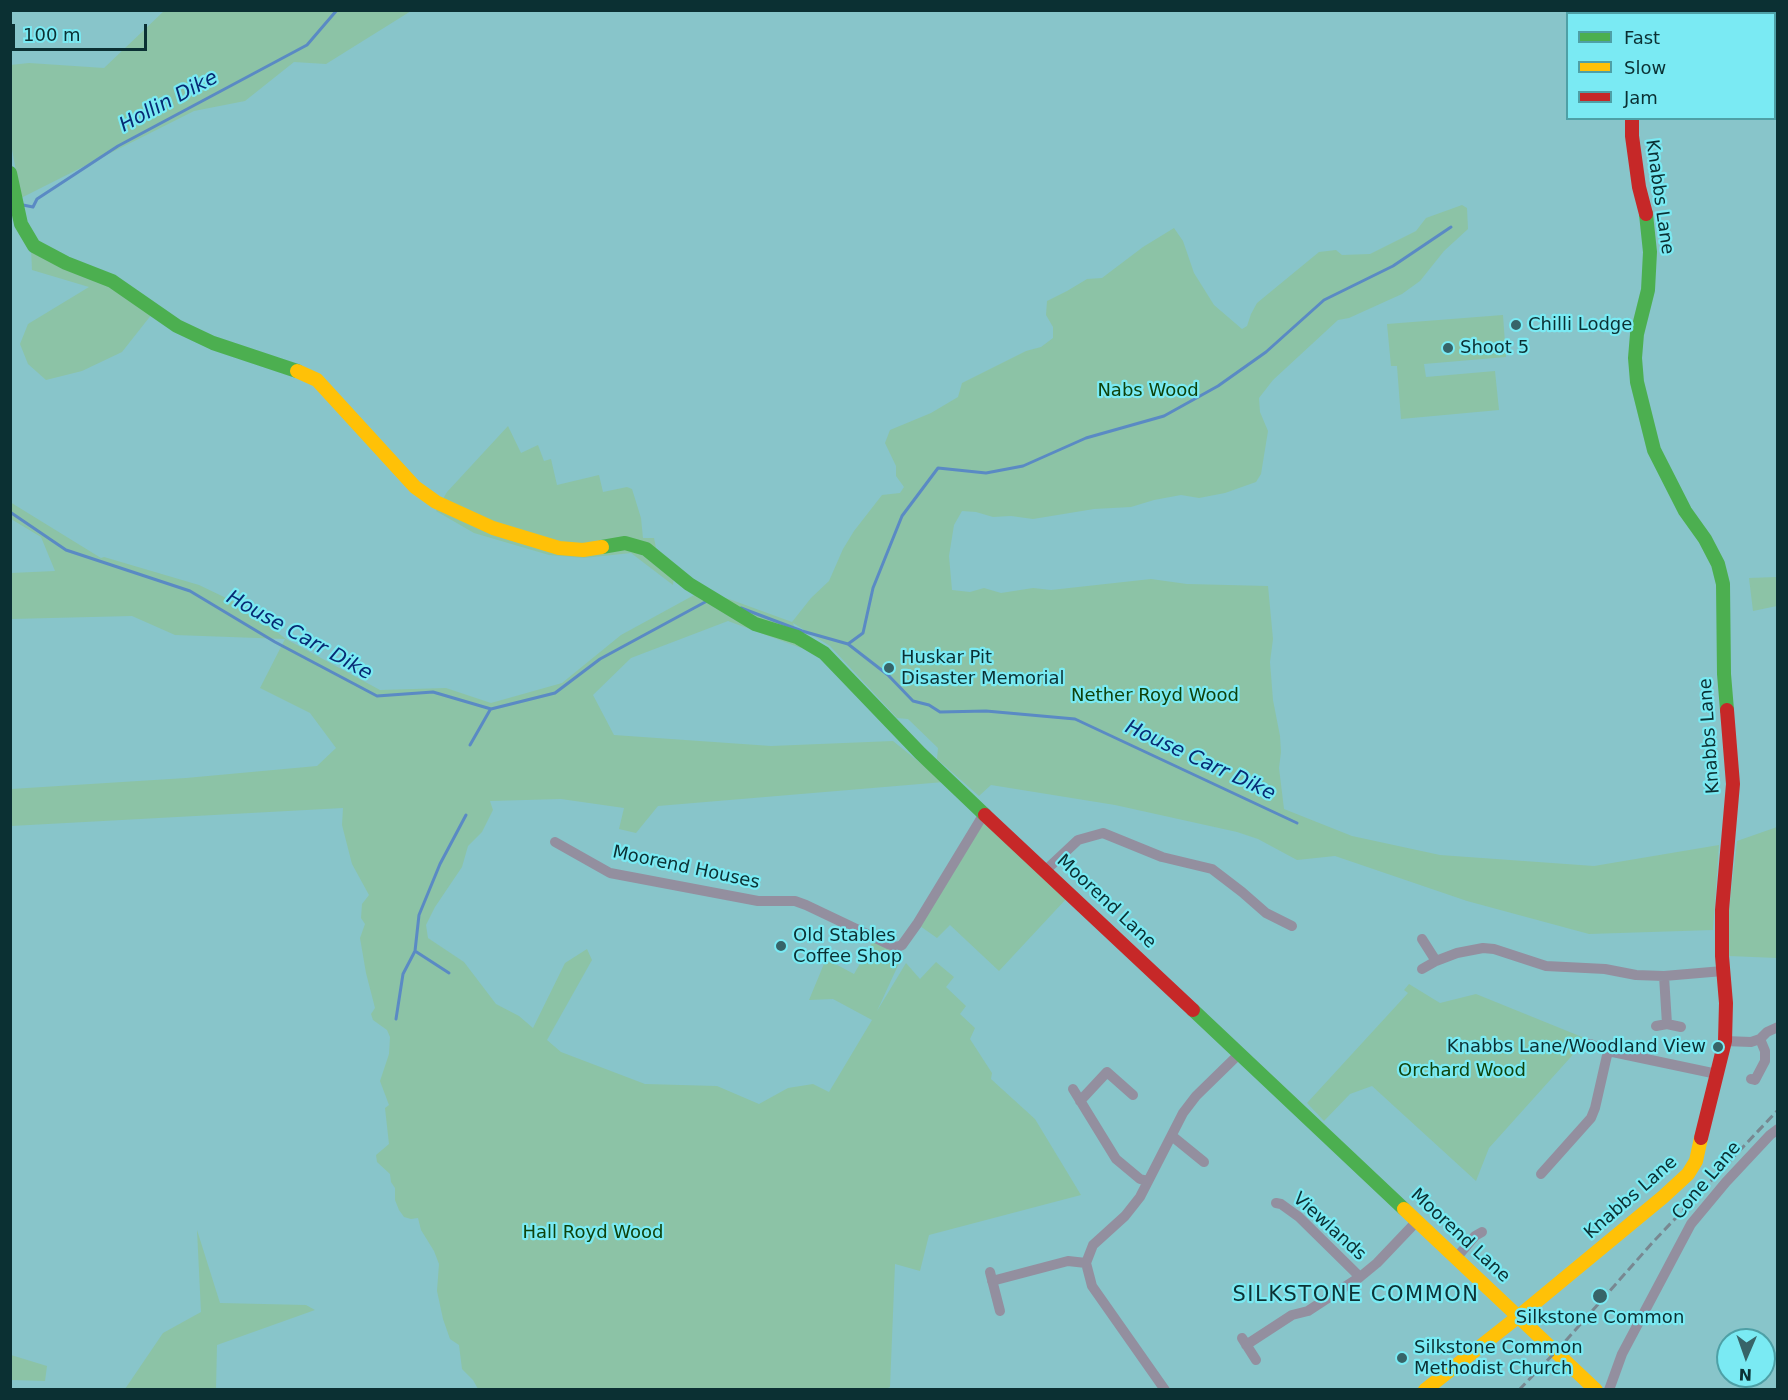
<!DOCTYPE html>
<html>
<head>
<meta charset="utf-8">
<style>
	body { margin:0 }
	#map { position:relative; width:1788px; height:1400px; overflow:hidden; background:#88c5ca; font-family:"DejaVu Sans",sans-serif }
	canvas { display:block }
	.frame { position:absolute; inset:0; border:12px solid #0b3033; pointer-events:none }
	.legend { position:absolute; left:1566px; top:12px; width:210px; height:108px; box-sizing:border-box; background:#7aeaf3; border:2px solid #4ea0a6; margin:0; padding:8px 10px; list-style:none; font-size:18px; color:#0b3033 }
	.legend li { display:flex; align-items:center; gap:12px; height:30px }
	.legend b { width:30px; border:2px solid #4ea0a6 }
	.north { position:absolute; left:1716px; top:1328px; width:60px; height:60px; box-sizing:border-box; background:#7aeaf3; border:2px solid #4ea0a6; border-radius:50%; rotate:182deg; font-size:16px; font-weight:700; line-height:24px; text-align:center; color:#0b3033 }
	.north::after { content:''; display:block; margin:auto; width:21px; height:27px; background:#376468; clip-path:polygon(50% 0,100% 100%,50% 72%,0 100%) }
	.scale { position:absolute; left:12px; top:24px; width:135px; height:27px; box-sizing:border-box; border:3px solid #0b3033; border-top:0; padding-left:8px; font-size:18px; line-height:21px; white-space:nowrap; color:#0b3033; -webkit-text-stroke:4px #7aeaf3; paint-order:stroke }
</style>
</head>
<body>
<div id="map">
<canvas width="1788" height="1400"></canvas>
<div class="frame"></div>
<ul class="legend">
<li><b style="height:8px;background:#4caf50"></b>Fast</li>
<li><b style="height:8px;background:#ffc107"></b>Slow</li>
<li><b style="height:8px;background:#c62828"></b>Jam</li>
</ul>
<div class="north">N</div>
<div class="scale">100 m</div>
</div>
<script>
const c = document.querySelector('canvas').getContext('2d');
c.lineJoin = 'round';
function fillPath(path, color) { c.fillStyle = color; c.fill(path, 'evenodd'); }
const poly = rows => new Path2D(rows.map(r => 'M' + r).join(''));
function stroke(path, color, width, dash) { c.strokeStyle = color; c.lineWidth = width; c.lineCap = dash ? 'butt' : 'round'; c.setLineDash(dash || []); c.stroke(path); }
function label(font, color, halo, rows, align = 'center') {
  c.font = font + ' "DejaVu Sans",sans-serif'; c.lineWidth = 4.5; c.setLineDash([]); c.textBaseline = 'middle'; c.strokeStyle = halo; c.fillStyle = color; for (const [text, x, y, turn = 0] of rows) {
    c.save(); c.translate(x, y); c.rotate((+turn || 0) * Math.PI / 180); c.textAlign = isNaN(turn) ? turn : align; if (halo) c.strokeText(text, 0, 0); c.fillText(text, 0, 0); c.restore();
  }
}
const green = poly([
	[164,11,411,11,326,64,294,62,245,101,194,111,21,198,11,144,10,65,29,63,104,68],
	[1462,205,1467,208,1468,229,1444,251,1420,281,1402,294,1349,318,1338,320,1273,380,1259,398,1260,412,1268,431,1261,474,1256,482,1225,493,1199,498,1181,495,1154,500,1131,507,1094,509,1033,519,1011,516,993,517,976,512,962,511,954,525,949,556,952,590,970,592,984,588,1001,593,1033,588,1051,590,1151,579,1187,584,1268,586,1273,639,1270,662,1273,700,1280,736,1281,752,1279,768,1284,809,1352,836,1440,855,1594,866,1719,845,1713,930,1589,934,1467,901,1335,856,1297,860,1258,839,1237,832,1115,805,991,785,979,796,937,759,938,748,908,719,897,718,830,646,793,623,801,648,728,621,631,658,593,695,614,735,771,746,893,741,944,782,658,806,636,833,619,829,624,808,561,799,490,801,493,810,482,832,468,846,462,867,435,907,426,925,428,938,464,962,496,1004,519,1016,533,1028,565,963,587,949,592,960,547,1040,561,1052,645,1084,717,1086,759,1104,788,1088,813,1084,829,1092,872,1020,833,999,809,1000,826,959,854,974,873,941,900,954,901,959,877,1011,906,963,920,979,936,962,954,977,946,987,966,1006,960,1014,975,1028,970,1039,992,1073,991,1079,1035,1119,1081,1195,929,1235,920,1271,895,1264,890,1387,886,1389,478,1389,473,1380,462,1369,459,1345,450,1339,443,1319,437,1291,439,1264,434,1251,421,1230,418,1218,411,1219,404,1217,399,1210,395,1200,395,1188,391,1182,390,1174,377,1162,376,1155,389,1144,385,1108,389,1105,380,1081,389,1054,390,1037,387,1030,373,1020,371,1014,375,1008,366,973,360,938,365,924,361,918,362,904,369,895,352,864,342,825,343,808,11,826,11,789,186,778,317,766,336,748,310,713,260,688,285,639,175,635,132,616,11,619,11,573,55,571,41,537,11,519,10,502,101,558,104,557,199,585,245,607,286,639,380,690,446,688,491,703,562,683,621,635,696,594,729,599,792,622,811,598,829,581,843,549,854,531,882,495,900,493,904,487,896,476,896,466,885,443,890,430,931,413,958,397,962,383,1026,351,1041,347,1053,338,1053,327,1046,315,1047,301,1067,291,1087,279,1102,278,1143,247,1174,228,1183,241,1194,273,1214,305,1242,329,1247,326,1251,314,1257,303,1319,252,1336,250,1342,255,1370,254,1416,231,1426,218],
	[31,248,110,284,152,314,122,352,82,371,46,380,28,364,20,344,28,324,89,287,32,270],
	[1503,315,1506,357,1424,364,1426,377,1495,371,1499,410,1401,419,1397,366,1391,366,1387,324],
	[508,426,521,453,538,445,544,461,551,459,557,485,599,475,603,492,627,487,632,489,641,518,643,538,654,538,656,548,674,577,673,585,631,553,584,558,549,555,474,533,436,511,447,492],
	[1777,577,1777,606,1753,611,1749,578],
	[984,822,1067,898,999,971,950,925,937,938,920,926],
	[1777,827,1777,958,1729,956,1727,927,1737,841],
	[1409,984,1440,1003,1476,994,1587,1039,1489,1148,1476,1181,1372,1086,1350,1094,1324,1121,1307,1103,1408,993,1404,990],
	[197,1230,220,1303,306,1305,315,1310,217,1345,216,1389,125,1389,163,1333,201,1312],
	[11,1355,47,1366,45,1381,11,1380]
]);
const stream = poly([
	[23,205,33,207,37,199,118,146,307,45,337,10],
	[10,512,66,550,190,591,275,642,377,696,433,692,491,709,555,693,600,659,707,601],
	[741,608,802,631,848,644,888,675,913,701,929,705,940,712,986,711,1075,719,1297,823],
	[848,644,863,633,873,588,902,516,938,468,986,473,1023,466,1086,438,1164,416,1218,386,1266,352,1324,300,1393,266,1451,227],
	[470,745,490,710],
	[415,951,449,973],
	[396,1019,403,974,415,951,419,915,440,864,466,815]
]);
const street = poly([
	[555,842,610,873,758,901,795,901,806,905,888,944,897,947,902,945,917,924,985,812],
	[1046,870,1078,840,1103,833,1162,857,1212,869,1242,892,1266,913,1292,926],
	[1422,939,1436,961,1457,953,1483,948,1494,949,1546,966,1605,969,1636,975,1664,976,1723,971],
	[1422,969,1436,961],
	[1664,976,1667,1024],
	[1656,1026,1667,1024,1681,1027],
	[1725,1041,1751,1042,1760,1039,1767,1032,1778,1027],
	[1590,1044,1608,1051,1717,1074],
	[1751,1079,1755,1080,1765,1061,1765,1051,1760,1039],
	[1073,1089,1116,1159,1140,1179,1148,1181],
	[1080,1101,1107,1072,1133,1095],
	[1172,1136,1204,1162],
	[1541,1174,1591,1118,1595,1108,1608,1051],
	[1276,1203,1281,1204,1299,1217,1360,1277],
	[1457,1257,1475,1236,1482,1232],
	[990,1272,1000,1311],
	[992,1281,1068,1261,1086,1263],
	[1242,1338,1256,1360],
	[1246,1345,1292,1315,1308,1311,1360,1277,1377,1263,1418,1220],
	[1165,1390,1092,1286,1086,1263,1093,1245,1125,1216,1140,1197,1183,1113,1196,1096,1240,1053],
	[1609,1390,1622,1354,1691,1224,1726,1182,1770,1135,1778,1129]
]);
const fast = poly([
	[10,173,21,224,34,246,66,263,112,281,177,326,213,343,297,371],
	[1646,214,1650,252,1648,290,1637,334,1635,358,1637,382,1654,450,1685,511,1705,539,1718,564,1723,584,1724,674,1727,710],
	[602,547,625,543,646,549,689,584,755,624,797,637,824,653,920,753,985,815],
	[1193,1010,1404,1209]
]);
const slow = poly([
	[1620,10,1621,14],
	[297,371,317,380,415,487,436,502,493,528,559,548,583,550,602,547],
	[1404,1209,1596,1390],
	[1425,1390,1519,1316,1663,1197,1688,1174,1696,1161,1701,1138]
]);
const jam = poly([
	[1632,118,1632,136,1639,187,1646,214],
	[985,815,1193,1010],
	[1701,1138,1725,1041,1726,1003,1722,956,1722,910,1733,784,1727,710]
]);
const rail = poly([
	[1519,1390,1562,1345,1653,1242,1778,1110]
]);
const markers = [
	[1516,325,6,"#376468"],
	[1448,348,6,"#376468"],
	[889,668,6,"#376468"],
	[781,946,6,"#376468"],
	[1718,1047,6,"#376468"],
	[1600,1296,8,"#376468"],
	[1402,1358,6,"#376468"]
];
const streetNames = [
	["Knabbs Lane",1659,197,82],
	["Knabbs Lane",1710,736,-94],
	["Moorend Houses",686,868,12],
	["Moorend Lane",1106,902,43],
	["Cone Lane",1707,1181,-50],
	["Knabbs Lane",1631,1198,-41],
	["Viewlands",1329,1227,42],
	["Moorend Lane",1460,1236,43]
];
const poiNames = [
	["Chilli Lodge",1528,325],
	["Shoot 5",1460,348],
	["Huskar Pit",901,658],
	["Disaster Memorial",901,679],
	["Old Stables",793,936],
	["Coffee Shop",793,957],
	["Knabbs Lane/Woodland View",1706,1047,"right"],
	["Silkstone Common",1600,1318,"center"],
	["Silkstone Common",1414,1348],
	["Methodist Church",1414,1369]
];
const parkNames = [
	["Nabs Wood",1148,391],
	["Nether Royd Wood",1155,696],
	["Orchard Wood",1462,1071],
	["Hall Royd Wood",593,1233]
];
const waterNames = [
	["Hollin Dike",169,102,-28],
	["House Carr Dike",299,636,29],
	["House Carr Dike",1200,761,25]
];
const quarterNames = [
	["SILKSTONE COMMON",1356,1296]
];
fillPath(green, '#8cc3a6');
stroke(stream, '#5a8ac4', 3);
stroke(street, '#938f9f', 10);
stroke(fast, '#4caf50', 14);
stroke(slow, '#ffc107', 14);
stroke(jam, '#c62828', 14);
stroke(rail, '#788891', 3, [9, 4.5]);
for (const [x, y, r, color] of markers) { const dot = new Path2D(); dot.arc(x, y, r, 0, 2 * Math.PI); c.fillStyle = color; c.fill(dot); stroke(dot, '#7aeaf3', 2); }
label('18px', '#0b3033', '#7aeaf3', streetNames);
label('18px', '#0b3033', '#7aeaf3', poiNames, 'left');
label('18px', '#0e420b', '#7aeaf3', parkNames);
label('italic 20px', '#072b74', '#7aeaf3', waterNames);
c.letterSpacing = '1.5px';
label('21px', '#0d3235', '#7aeaf3', quarterNames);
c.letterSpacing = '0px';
</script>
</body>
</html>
